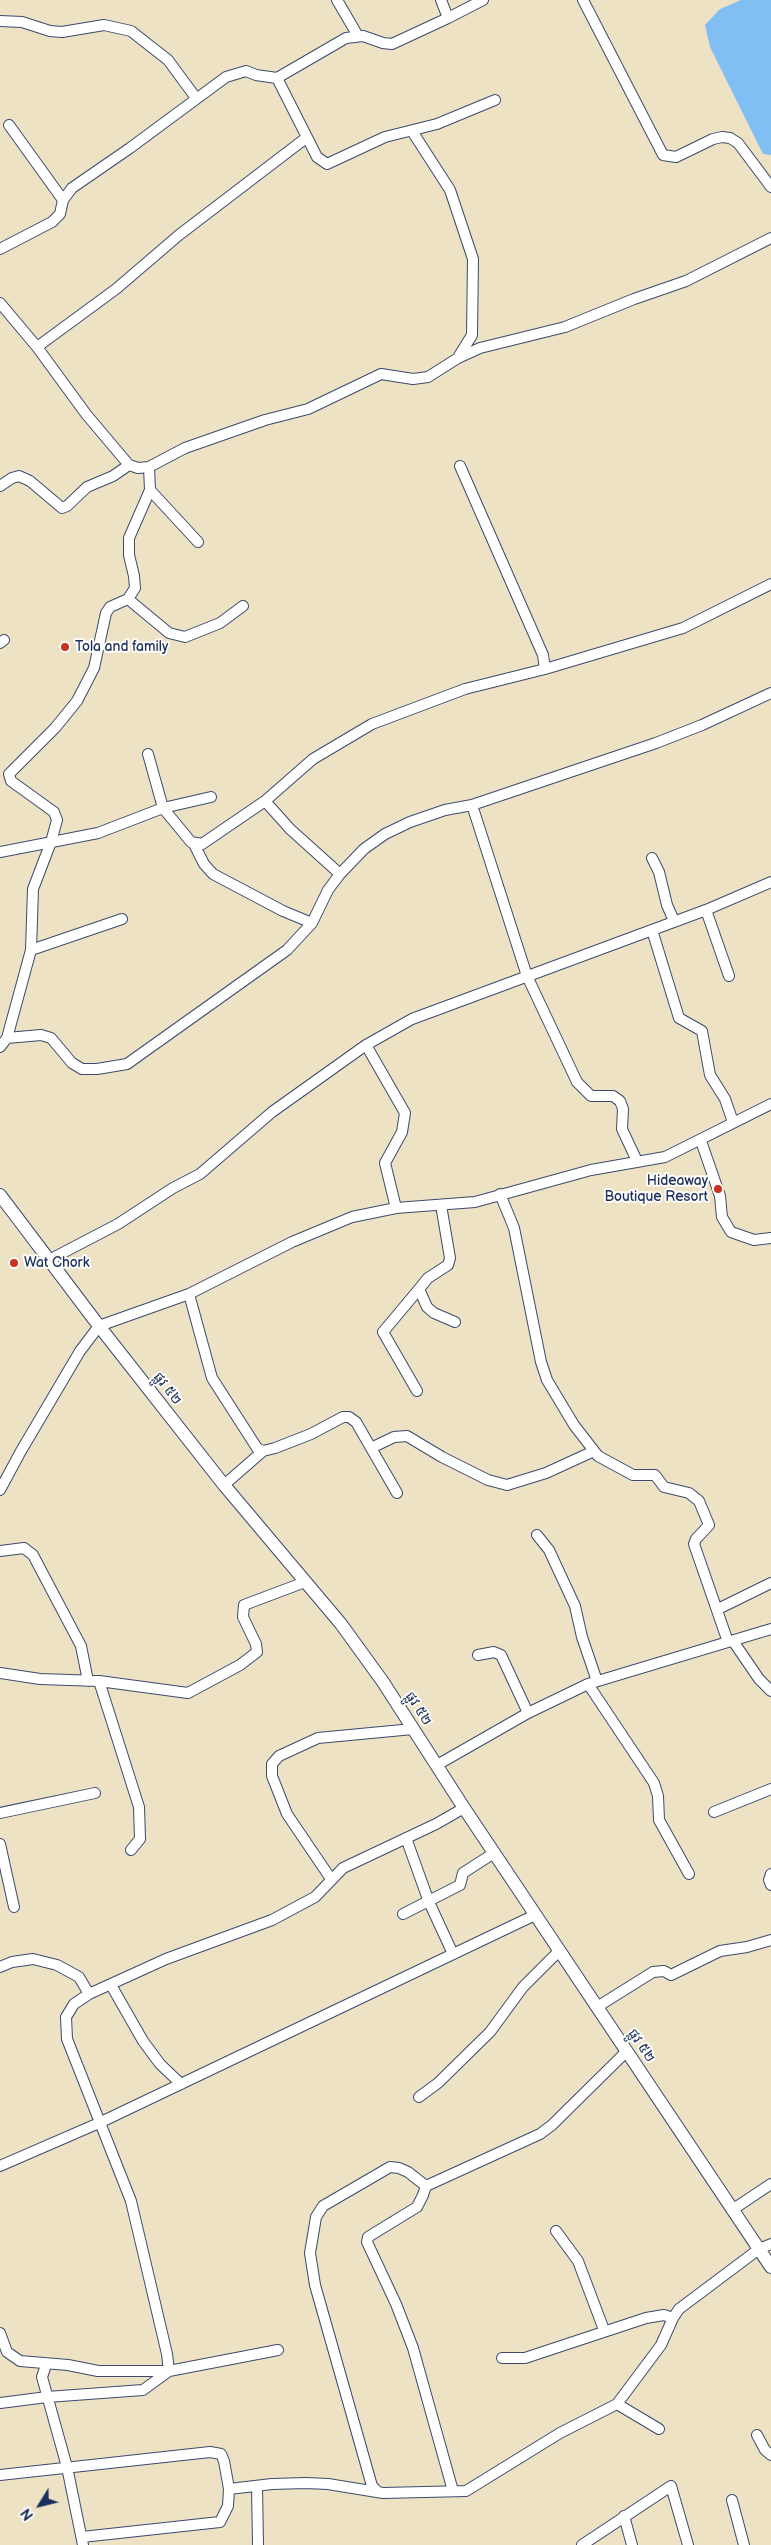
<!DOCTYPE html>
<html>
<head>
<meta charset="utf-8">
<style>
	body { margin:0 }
	#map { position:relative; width:771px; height:2545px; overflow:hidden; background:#eee2c4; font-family:"Balsamiq Sans",sans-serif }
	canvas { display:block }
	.north { position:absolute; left:15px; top:2480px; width:50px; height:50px; -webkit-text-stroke:4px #fdfcf7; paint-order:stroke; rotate:234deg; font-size:14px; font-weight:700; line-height:20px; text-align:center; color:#1b2f5e }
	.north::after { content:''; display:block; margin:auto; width:18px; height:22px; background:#1b2f5e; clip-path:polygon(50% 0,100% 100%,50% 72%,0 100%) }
</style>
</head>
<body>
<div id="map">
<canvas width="771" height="2545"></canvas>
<div class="north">N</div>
</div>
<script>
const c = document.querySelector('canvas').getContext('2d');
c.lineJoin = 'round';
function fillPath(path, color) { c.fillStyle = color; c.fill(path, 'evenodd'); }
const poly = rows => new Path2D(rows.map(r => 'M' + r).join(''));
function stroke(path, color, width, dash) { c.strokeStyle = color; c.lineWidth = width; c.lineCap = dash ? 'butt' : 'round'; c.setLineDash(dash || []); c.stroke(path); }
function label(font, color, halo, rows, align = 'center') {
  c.font = font + ' "Balsamiq Sans","Noto Sans Khmer",sans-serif'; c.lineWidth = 4; c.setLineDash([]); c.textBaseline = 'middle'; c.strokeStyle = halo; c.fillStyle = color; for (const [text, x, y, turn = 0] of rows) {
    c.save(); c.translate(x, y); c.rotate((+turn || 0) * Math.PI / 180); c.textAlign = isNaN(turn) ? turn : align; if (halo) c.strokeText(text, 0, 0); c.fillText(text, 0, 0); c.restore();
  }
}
const water = poly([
	[741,0,771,0,771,155,763,154,710,47,705,25,720,9]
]);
const minor = poly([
	[337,0,358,36],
	[441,0,448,18,483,0],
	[583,0,663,155,676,157,713,139,722,137,730,138,738,143,771,187],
	[0,21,22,22,50,31,62,32,104,25,131,31,168,60,196,98],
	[277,78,317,157,327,164,385,137,437,124,495,100],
	[9,125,63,200],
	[412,131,450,190,473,259,472,335,459,356],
	[0,249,52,222,60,214,63,200,72,188,130,148,226,77,246,71,256,75,277,78,346,38,363,36,383,43,392,44,448,18],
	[0,303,37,347,116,289,179,235,306,138],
	[37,347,86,414,129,465,138,468,149,467],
	[0,486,12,478,19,476,30,481,62,508,67,506,87,487,113,476,129,465],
	[150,490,198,542],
	[128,599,169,633,185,637,220,623,243,606],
	[0,643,4,640],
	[545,669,683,628,771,584],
	[148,754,163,808,211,797],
	[265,801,290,829,340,874],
	[472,805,527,976,577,1082,591,1096,613,1096,620,1101,623,1109,622,1129,637,1161],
	[194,844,204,864,213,874,283,911,312,923],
	[0,852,98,833,163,808,191,842,202,844,265,801,313,759,372,724,465,689,545,669,543,655,460,466],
	[652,858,659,872,667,905,674,921],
	[706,910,729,976],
	[652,930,679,1018,702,1031,710,1075,725,1099,733,1122],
	[31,950,122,919],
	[7,1038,41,1035,51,1038,72,1063,82,1069,97,1069,127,1064,287,950,312,923,328,890,340,874,364,849,385,834,410,822,445,810,472,805,656,743,702,725,771,693],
	[366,1045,405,1113,402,1132,385,1163,396,1208],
	[0,1047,7,1038,31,950,33,889,51,842,57,820,54,812,11,781,9,774,55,728,77,701,94,668,106,613,110,607,128,599,135,588,134,576,129,555,129,538,150,490,149,467,185,448,265,420,308,409,381,374,413,379,428,377,458,358,480,348,565,327,634,299,686,281,771,238],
	[701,1141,720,1196,722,1217,731,1232,754,1240,771,1238],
	[500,1194,514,1228,541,1362,547,1380,574,1425,598,1456,633,1475,655,1475,664,1487,689,1493,699,1501,709,1525,696,1539,694,1544,728,1642],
	[441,1205,450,1258,448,1265,428,1278,419,1289,427,1307,434,1313,455,1322],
	[49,1260,118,1224,173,1188,200,1174,272,1112,366,1045,412,1019,706,910,771,882],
	[189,1294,212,1378,257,1448,263,1451,275,1448,311,1434,343,1417,349,1417,356,1422,397,1493],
	[417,1391,383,1332,419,1289],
	[371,1448,394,1437,407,1436,442,1457,488,1480,507,1485,546,1473,594,1451],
	[224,1485,263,1451],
	[0,1490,21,1451,80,1351,99,1326,189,1294,292,1242,352,1217,396,1208,475,1202,591,1170,665,1157,771,1104],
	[537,1535,549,1550,575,1606,582,1637,597,1681],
	[0,1551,24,1548,33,1555,81,1646,88,1681],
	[718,1609,771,1583],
	[733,1641,759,1679,771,1691],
	[478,1655,494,1652,501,1655,528,1713],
	[0,1673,40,1679,99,1681,188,1693,240,1665,257,1652,256,1644,243,1617,244,1605,305,1582],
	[99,1681,139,1807,140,1839,131,1850],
	[588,1684,654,1783,658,1796,659,1820,689,1874],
	[437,1765,528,1713,588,1684,771,1629],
	[714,1812,771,1789],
	[0,1813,95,1793],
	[406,1838,429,1902,453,1954],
	[0,1844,14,1907],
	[771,1874,769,1880,771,1885],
	[331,1879,287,1814,272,1776,272,1764,279,1756,318,1738,413,1729],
	[403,1914,460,1885,463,1873,494,1853],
	[0,1967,12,1962,33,1959,57,1965,79,1977,89,1994],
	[111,1985,143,2041,160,2064,181,2084],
	[597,2007,653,1972,664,1971,671,1975,720,1951,747,1947,771,1940],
	[419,2097,438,2083,490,2032,523,1987,559,1951],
	[0,2166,99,2123,535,1915],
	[426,2186,540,2134,552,2125,626,2052],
	[732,2210,771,2184],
	[556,2231,578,2261,604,2330],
	[0,2333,7,2352,20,2361,68,2365,98,2371,169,2371,278,2350],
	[502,2358,525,2358,646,2318,664,2315,673,2318,679,2309,759,2249,771,2244],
	[46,2365,42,2377,67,2467,83,2545],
	[0,2403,47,2397,143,2390,169,2371,167,2354,131,2201,67,2039,66,2017,74,2004,89,1994,166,1959,272,1920,315,1897,343,1868,436,1824,464,1808],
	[617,2404,659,2429],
	[757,2435,765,2450,771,2455],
	[0,2475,210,2452,221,2454,224,2461,229,2489,228,2506,220,2522,82,2537],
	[257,2486,258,2545],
	[229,2489,272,2484,306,2483,328,2484,383,2493,466,2491,560,2433,617,2404,661,2345,673,2318],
	[377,2491,372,2486,315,2285,310,2253,316,2217,323,2206,390,2167,399,2168,408,2172,426,2186,423,2195,417,2207,368,2237,367,2242,396,2304,413,2348,453,2491],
	[732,2500,744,2545],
	[624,2516,632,2545],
	[582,2545,671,2486,688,2545]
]);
const tertiary = poly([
	[0,1195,99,1326,224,1485,341,1624,383,1682,464,1808,771,2267]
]);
const markers = [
	[65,647,5,"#c8321e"],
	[718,1189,5,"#c8321e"],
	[14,1263,5,"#c8321e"]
];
const poiNames = [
	["Tola and family",75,647],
	["Hideaway",708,1181,"right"],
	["Boutique Resort",708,1197,"right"],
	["Wat Chork",24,1263]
];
const streetNames = [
	["ផ្លូវ ៥២",167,1389,52],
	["ផ្លូវ ៥២",418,1709,57],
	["ផ្លូវ ៥២",641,2046,56]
];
fillPath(water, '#81bef4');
stroke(minor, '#3b4a6d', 12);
stroke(tertiary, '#3b4a6d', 14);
stroke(minor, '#fff', 10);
stroke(tertiary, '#fff', 12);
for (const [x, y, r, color] of markers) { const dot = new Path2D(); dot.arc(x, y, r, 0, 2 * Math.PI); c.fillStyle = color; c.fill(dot); stroke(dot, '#fdfcf7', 2); }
label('14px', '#1b2f5e', '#fdfcf7', poiNames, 'left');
label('14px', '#1b2f5e', '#fdfcf7', streetNames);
</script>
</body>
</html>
